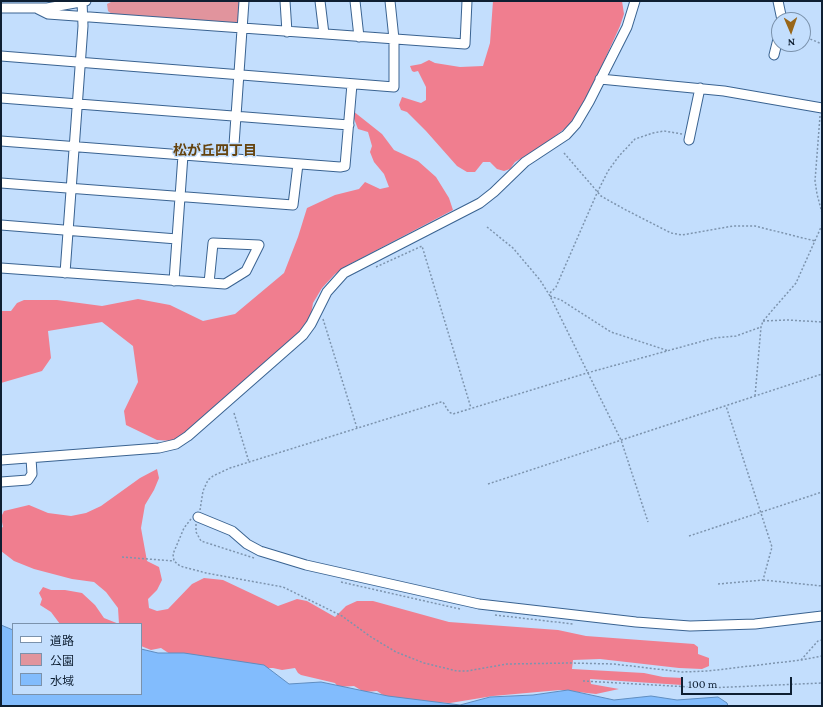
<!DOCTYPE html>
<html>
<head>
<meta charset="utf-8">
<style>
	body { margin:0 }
	#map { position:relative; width:823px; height:707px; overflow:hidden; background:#c3defd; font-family:"Crimson Pro","Noto Sans JP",serif }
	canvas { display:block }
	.frame { position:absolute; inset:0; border:2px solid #0e1f32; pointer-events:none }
	.legend { position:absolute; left:12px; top:623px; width:130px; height:72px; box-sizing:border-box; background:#c3defd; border:1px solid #7b92ac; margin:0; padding:5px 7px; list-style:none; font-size:12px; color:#0e1f32 }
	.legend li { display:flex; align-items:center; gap:8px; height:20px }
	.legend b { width:20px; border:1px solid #7b92ac }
	.north { position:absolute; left:771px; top:12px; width:40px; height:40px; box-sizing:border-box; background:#c3defd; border:1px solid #7b92ac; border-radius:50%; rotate:178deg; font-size:11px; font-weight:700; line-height:16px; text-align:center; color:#0e1f32 }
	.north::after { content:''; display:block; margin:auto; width:14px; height:18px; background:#986619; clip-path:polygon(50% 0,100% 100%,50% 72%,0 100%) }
	.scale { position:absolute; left:681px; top:677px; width:111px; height:18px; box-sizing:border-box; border:2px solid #0e1f32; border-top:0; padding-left:5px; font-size:12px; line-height:14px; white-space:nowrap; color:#0e1f32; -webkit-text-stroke:3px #c3defd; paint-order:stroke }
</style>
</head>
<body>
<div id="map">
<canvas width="823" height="707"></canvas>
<div class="frame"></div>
<ul class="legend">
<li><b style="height:5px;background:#fff"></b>道路</li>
<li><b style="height:11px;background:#e1949d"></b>公園</li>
<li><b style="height:11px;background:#82bcfd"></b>水域</li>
</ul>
<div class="north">N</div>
<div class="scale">100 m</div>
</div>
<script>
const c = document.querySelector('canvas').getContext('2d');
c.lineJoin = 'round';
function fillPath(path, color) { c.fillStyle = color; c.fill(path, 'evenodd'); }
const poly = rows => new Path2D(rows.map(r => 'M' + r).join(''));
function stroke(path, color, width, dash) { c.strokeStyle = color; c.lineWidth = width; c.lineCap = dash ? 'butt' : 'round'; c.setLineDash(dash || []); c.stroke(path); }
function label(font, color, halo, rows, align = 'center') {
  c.font = font + ' "Crimson Pro","Noto Sans JP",serif'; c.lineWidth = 3; c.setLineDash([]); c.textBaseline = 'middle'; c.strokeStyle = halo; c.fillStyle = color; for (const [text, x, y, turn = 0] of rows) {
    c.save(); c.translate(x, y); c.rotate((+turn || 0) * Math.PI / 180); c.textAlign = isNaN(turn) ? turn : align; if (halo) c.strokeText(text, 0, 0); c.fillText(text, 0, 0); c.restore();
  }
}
const green = poly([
	[113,1,241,1,240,22,237,24,113,15,108,11,107,4]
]);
const forest = poly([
	[493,1,622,1,624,14,620,26,584,105,573,122,544,145,515,162,510,169,504,171,497,169,490,162,483,162,475,172,467,172,457,166,426,131,407,112,401,110,399,105,402,97,421,103,426,100,426,87,418,71,414,72,412,71,410,66,421,64,429,60,435,63,460,67,483,66,490,43],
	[353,111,382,134,394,150,418,161,436,177,449,198,453,210,350,264,335,274,322,288,313,303,311,315,298,334,201,421,173,441,157,440,126,425,124,411,138,382,133,346,102,322,48,331,51,358,42,371,1,383,1,311,11,311,17,303,24,300,57,300,102,306,138,299,170,305,203,321,235,314,284,273,298,237,307,208,335,195,359,189,365,182,380,189,389,187,384,174,374,162,370,152,372,146,368,132,358,129,353,116],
	[157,469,159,478,154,490,145,505,141,528,147,561,159,567,162,580,157,590,148,599,149,608,157,611,168,609,192,584,204,578,223,580,278,606,297,599,307,601,335,617,346,606,357,601,373,601,449,622,558,630,586,636,694,644,698,647,698,654,709,658,709,666,702,669,679,668,600,659,573,660,572,669,644,673,663,677,683,678,682,685,590,679,591,684,619,689,596,694,560,690,493,696,450,703,432,702,386,697,377,691,364,692,354,686,338,687,335,683,301,675,298,673,295,668,282,670,273,668,247,668,170,654,161,648,151,650,141,646,141,624,60,624,51,612,40,605,42,599,39,593,43,587,51,590,65,590,82,593,95,605,104,618,119,624,118,608,106,592,94,582,72,579,34,569,14,561,1,551,1,528,3,527,1,517,4,511,29,505,48,513,71,516,86,513,101,506,140,478]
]);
const water = poly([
	[1,625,13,630,13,694,141,694,141,649,158,653,184,653,264,665,289,684,321,682,388,696,460,705,490,697,533,695,568,690,614,700,651,696,677,700,718,697,727,703,728,706,1,706,1,625]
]);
const path = poly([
	[803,36,822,44],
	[820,116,815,181,817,194,822,213],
	[564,153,601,196,624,209,671,233,682,235,733,226,755,226,815,241],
	[487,227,513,248,540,280,550,296,621,440,648,522],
	[376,267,422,246,471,408],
	[550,293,556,287,597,193,608,171,619,156,635,139,653,133,664,131,682,134],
	[550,296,561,300,611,332,669,351],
	[323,319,357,428],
	[763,321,788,320,822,322],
	[755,396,761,327,763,321,796,283,822,225],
	[234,413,249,462],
	[488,484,822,374],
	[200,510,203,491,208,480,213,476,230,468,441,402,443,402,449,412,453,414,587,373,714,338,736,336,761,327],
	[191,519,184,528,173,554,174,561,180,566,206,573,283,587,342,616,371,637,396,652,424,663,457,671,467,671,507,664,570,663,614,664,682,672,708,671,801,660,822,656],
	[196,524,196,532,201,541,254,558],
	[689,536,822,492],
	[122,557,174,561],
	[763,580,822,586],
	[341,582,460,609],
	[718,584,763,580,772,547,726,406],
	[495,615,573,624],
	[801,660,818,641,822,640],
	[583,681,708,688,822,683]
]);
const minor = poly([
	[285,1,287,32],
	[320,1,324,34],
	[355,1,359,37],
	[778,1,782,20],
	[1,8,47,8,86,1],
	[38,9,48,14,465,44,467,1],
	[774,55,779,35],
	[1,56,394,87,394,39,390,1],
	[600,79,724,91,822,108],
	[1,98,349,125],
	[689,140,700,88],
	[1,141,340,167,345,166,352,84],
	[233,159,244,1],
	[1,183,293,205,298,164],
	[1,225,177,239],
	[1,268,225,284,246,271,259,245,213,243,209,283],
	[65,273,83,26,82,1],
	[174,281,183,155],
	[1,460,159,448,176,444,188,436,303,335,311,324,327,292,344,273,480,203,494,192,525,162,566,135,576,124,589,102,627,27,635,1],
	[1,482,28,480,32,474,31,458],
	[198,517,232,531,247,544,260,551,306,565,479,604,636,622,690,626,755,624,822,616]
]);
const neighbourhoodNames = [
	["松が丘四丁目",215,151]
];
fillPath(green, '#e1949d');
fillPath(forest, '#f07e8f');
fillPath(water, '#82bcfd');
stroke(water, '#5f8dc0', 1);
stroke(minor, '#3a6391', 11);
stroke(path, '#7d94ae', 1.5, [2, 2]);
stroke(minor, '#fff', 9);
label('bold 14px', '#64420d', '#c3defd', neighbourhoodNames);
</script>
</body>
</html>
